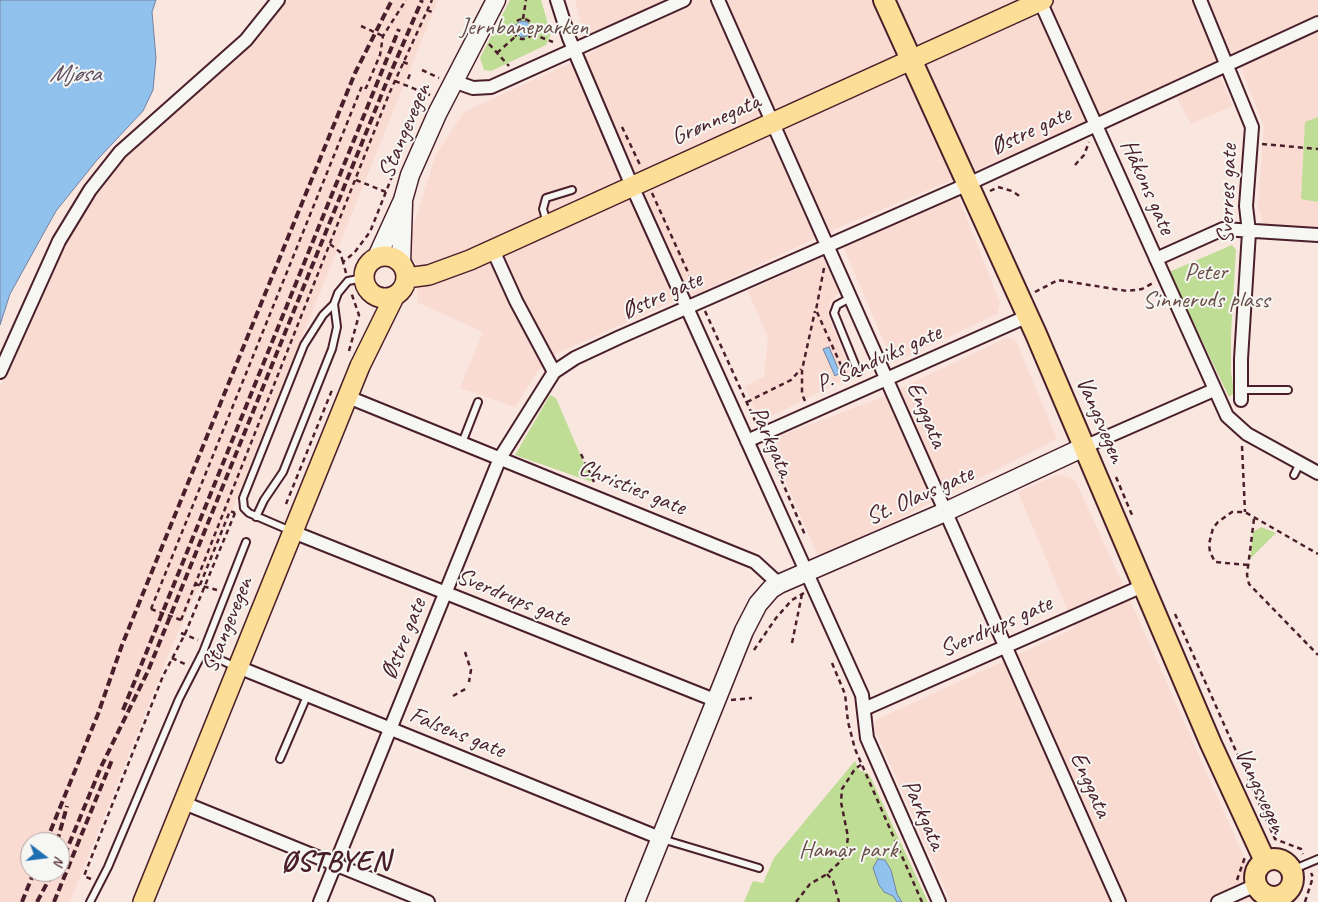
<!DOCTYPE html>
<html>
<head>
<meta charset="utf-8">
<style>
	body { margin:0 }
	#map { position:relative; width:1318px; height:902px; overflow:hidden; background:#f8e6df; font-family:Caveat,sans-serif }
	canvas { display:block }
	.north { position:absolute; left:20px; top:832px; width:50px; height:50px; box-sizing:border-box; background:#f6f6f2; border:1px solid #b1a0a2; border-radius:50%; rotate:105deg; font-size:14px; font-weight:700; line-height:20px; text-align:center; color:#4a1f2b }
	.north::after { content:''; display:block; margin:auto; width:18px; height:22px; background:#1f6fb2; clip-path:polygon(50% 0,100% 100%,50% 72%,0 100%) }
</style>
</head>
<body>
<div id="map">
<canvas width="1318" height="902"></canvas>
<div class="north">N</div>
</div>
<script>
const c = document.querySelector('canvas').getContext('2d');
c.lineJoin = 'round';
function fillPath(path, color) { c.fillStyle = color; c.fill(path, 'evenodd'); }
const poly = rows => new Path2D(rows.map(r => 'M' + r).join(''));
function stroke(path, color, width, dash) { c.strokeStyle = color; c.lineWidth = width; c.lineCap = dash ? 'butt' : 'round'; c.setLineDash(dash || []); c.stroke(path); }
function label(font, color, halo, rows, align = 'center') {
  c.font = font + ' Caveat,sans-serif'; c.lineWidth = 4; c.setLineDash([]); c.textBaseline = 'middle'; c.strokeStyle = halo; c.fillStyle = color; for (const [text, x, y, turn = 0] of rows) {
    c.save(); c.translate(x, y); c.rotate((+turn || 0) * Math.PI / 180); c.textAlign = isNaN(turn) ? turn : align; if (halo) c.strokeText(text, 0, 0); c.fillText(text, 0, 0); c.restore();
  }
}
const built = poly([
	[288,0,438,0,225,528,174,641,70,902,0,902,0,387,57,257,91,200,123,157,155,125,220,72],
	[30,842,60,842,60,872,30,872],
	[575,0,1318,0,1318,24,1218,71,1233,106,1191,124,1173,91,1099,119,945,183,833,230,699,293,667,304,556,354,537,372,515,407,460,388,483,332,417,302,418,264,412,260,407,251,408,243,436,154,464,112,596,51,582,27],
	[1318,32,1318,237,1266,233,1258,206,1264,126,1240,66],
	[956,191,1000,303,997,314,893,363,843,246],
	[823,257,839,293,830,303,828,315,853,375,760,422,745,386,764,377,768,337,748,291],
	[1008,337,1016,341,1057,439,819,559,768,440,878,399],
	[1059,474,1075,480,1125,589,1264,902,951,902,874,728,876,720,1075,628,1018,492]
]);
const green = poly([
	[510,0,541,0,551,34,546,45,491,71,484,70,480,58],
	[1318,117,1318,202,1301,199,1305,122],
	[1232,245,1236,250,1231,335,1231,372,1234,393,1229,397,1169,272],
	[550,395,556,398,592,482,515,455],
	[1261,527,1276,533,1250,559,1253,532],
	[855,761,859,770,869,774,928,902,744,902,753,881,763,883,774,858]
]);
const water = poly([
	[0,0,156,0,152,12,156,58,153,90,143,111,97,160,56,211,10,294,0,325,0,0],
	'515 29a8 8 0 1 1 16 0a8 8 0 1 1-16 0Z',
	[829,347,840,373,835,376,823,349,829,347],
	[878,859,885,860,891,870,897,894,902,902,897,902,893,896,884,892,879,885,873,868,878,859]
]);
const path = poly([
	[427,10,434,13],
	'513 29a10 10 0 1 1 20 0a10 10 0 1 1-20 0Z',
	[523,19,526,0],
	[361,26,383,36],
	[532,34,553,42],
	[489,44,509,66],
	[497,53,516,36],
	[403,62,411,65],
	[422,70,439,78],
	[408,79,410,74],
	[395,81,430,95],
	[622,127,641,167],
	[1262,144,1318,149],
	[1075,165,1084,155,1089,142],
	[356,180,386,192],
	[990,191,998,187,1012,191,1021,197],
	[652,193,696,290],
	[330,244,340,252,343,262],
	[824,268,816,310,849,383],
	[346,273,343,262,354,253,370,232,393,174],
	[1035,292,1058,280,1127,291,1142,289,1153,283],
	[705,311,757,425],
	[349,351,359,315,351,292],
	[805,401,802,394,802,370,815,311],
	[747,402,791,380,801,369],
	[767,446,805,535],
	[1242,446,1245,512],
	[581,454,594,482],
	[1116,477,1132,515],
	[286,504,332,390],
	[1254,519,1247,575,1249,584,1318,655],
	[1248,565,1215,562,1210,552,1209,544,1213,528,1218,522,1232,512,1245,512,1318,554],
	[195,584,217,590],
	[200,585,230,511,235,513],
	[151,609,362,86,366,88,380,55,383,36,406,0],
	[1175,614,1275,839,1301,849,1303,854],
	[181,620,389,94,432,0],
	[181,633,198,640],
	[792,643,802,594],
	[754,650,776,618,792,600,804,593],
	[465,652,471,670,469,682],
	[172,658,187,665],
	[832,663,845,694,848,722,855,749,922,902],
	[453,696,467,688],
	[731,700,752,698],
	[827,874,833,881,839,902],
	[91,879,84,876,163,676,185,634,235,513],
	[1237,880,1245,857],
	[796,902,810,884,827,874,841,861,846,851,848,837,841,802,842,789,855,769,862,764],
	[1305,902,1313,877,1311,873]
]);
const service = poly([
	[547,223,543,209,546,198,572,190],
	[850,298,837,305,834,313,858,372],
	[1241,390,1288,390],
	[462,443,478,402],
	[1294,475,1300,463],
	[256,517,264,500,283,472,332,349,337,327,334,304,338,293,348,281,364,278],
	[291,531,249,513,244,508,243,498,304,345,323,315,334,304],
	[203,652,236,667],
	[280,759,307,696],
	[662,839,759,868],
	[1292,870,1318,859],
	[90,902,108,867,179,699,203,652,246,542]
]);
const minor = poly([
	[557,0,569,38,632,186,862,695,867,738,939,902],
	[718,0,1119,902],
	[1200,0,1252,127,1246,206,1249,232,1241,359,1241,400],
	[1040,1,1227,416,1247,434,1318,473],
	[453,81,473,88,491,87,684,0],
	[492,248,516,301,554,372],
	[1156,259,1223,229,1318,235],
	[0,372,59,241,90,190,120,152,246,40,278,0],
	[348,397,755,562,779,584],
	[747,441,1028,316],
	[1084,447,1214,390],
	[293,532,717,701],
	[238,667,660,838],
	[864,709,1145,585],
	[184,803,428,902],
	[320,902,500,458,554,372,575,358,620,337,968,184,1318,23],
	[1218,902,1256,885]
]);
const secondary = poly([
	[377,257,403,200,410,175,437,114,496,0],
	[401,263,403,203],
	[635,902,744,631,758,604,771,589,779,584,945,512,1084,447]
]);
const primary = poly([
	'364 277a21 21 0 1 1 42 0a21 21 0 1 1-42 0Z',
	[406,278,429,275,470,260,1043,0],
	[143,902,360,366,394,297]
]);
const trunk = poly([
	[884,0,1036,334,1211,744,1265,861],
	'1255 878a19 19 0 1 1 38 0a19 19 0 1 1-38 0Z'
]);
const rail = poly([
	[123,710,399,29],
	[46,842,98,714,122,645,355,73,392,0],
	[57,842,67,806],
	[60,866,101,767,148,671,385,86,422,0],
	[22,902,34,872],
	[37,902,53,872],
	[54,902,112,760]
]);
const pathBridge = poly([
	[151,609,181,620]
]);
const parkNames = [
	["Jernbaneparken",524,28],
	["Peter",1206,273],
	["Sinneruds plass",1206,301],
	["Hamar park",848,851]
];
const streetNames = [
	["Grønnegata",716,120,-24],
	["Stangevegen",405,131,-67],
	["Østre gate",1031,131,-25],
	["Håkons gate",1147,187,66],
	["Sverres gate",1228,194,-88],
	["Østre gate",662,296,-24],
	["P. Sandviks gate",879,359,-24],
	["Enggata",926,415,67],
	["Vangsvegen",1100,420,67],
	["Parkgata",771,442,66],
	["Christies gate",632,488,22],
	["St. Olavs gate",920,496,-24],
	["Sverdrups gate",513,598,22],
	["Stangevegen",228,625,-68],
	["Sverdrups gate",996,627,-24],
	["Østre gate",404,639,-68],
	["Falsens gate",457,733,22],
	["Enggata",1090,785,66],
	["Vangsvegen",1260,791,65],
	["Parkgata",923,815,66]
];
const waterNames = [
	["Mjøsa",75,74]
];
const districtNames = [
	["ØSTBYEN",336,862]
];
fillPath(built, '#f9dbd2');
fillPath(green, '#c0dd95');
fillPath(water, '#91c2ed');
stroke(water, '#75819f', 1);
stroke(service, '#4a1f2b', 10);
stroke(minor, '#4a1f2b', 16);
stroke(secondary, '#4a1f2b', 21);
stroke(primary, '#4a1f2b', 22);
stroke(trunk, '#4a1f2b', 24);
stroke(path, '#4a1f2b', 2.5, [5, 4]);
stroke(service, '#f6f6f2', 6);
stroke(minor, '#f6f6f2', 12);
stroke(secondary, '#f6f6f2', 18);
stroke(primary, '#fdde96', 19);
stroke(trunk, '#fdde96', 20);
stroke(rail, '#4a1f2b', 4, [8, 4]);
stroke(pathBridge, '#4a1f2b', 2.5, [5, 4]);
label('24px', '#684e46', '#f6f6f2', parkNames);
label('24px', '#4a1f2b', '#f6f6f2', streetNames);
label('italic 25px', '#5f5065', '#f6f6f2', waterNames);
c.letterSpacing = '1px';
label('bold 29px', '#4a1f2b', '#f6f6f2', districtNames);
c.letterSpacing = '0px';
</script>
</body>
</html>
